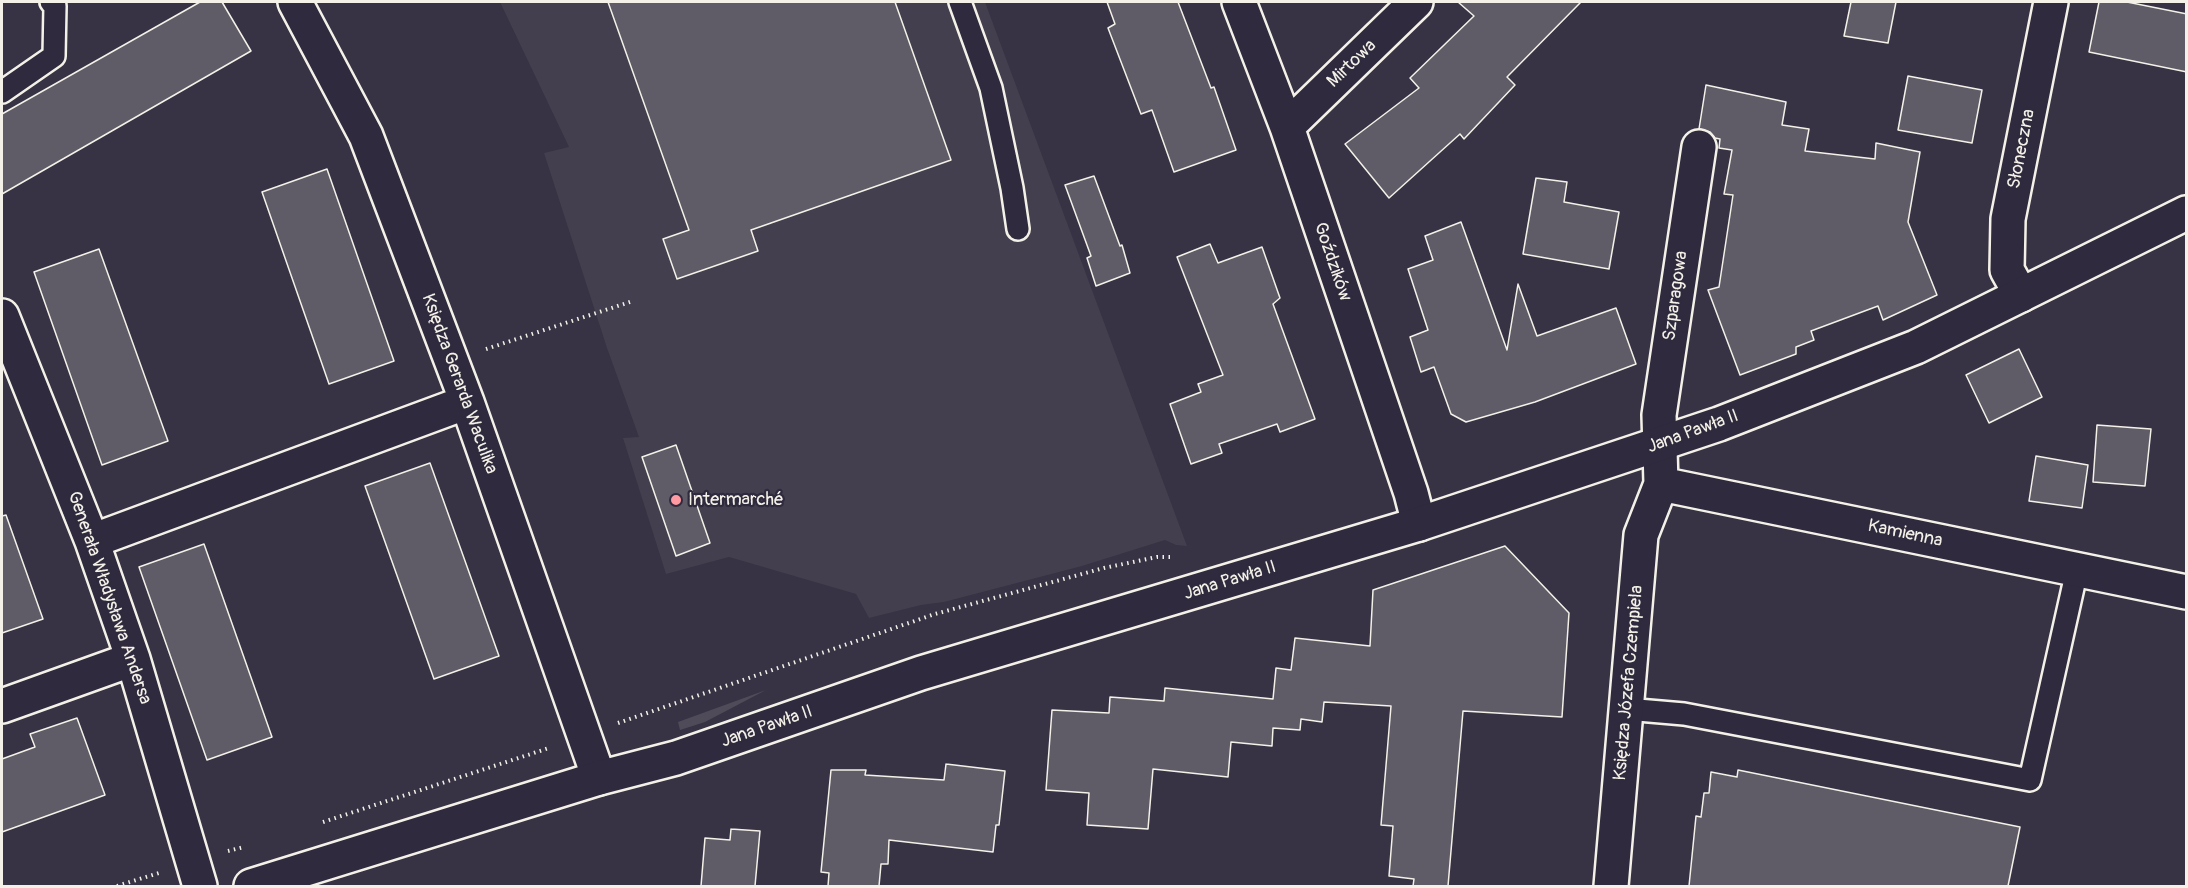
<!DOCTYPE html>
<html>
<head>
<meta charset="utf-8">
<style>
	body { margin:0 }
	#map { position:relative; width:2188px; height:888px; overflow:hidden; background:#373244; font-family:Pangolin,sans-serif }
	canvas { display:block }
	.frame { position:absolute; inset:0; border:3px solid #f4f1e8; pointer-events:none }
</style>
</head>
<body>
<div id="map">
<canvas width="2188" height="888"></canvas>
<div class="frame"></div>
</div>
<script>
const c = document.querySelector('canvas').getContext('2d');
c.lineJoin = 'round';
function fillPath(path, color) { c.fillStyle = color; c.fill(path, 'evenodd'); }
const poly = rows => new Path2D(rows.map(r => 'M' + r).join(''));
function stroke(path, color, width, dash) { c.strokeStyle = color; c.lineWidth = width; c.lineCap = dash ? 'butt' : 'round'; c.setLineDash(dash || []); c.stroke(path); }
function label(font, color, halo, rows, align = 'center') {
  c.font = font + ' Pangolin,sans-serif'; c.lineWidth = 4.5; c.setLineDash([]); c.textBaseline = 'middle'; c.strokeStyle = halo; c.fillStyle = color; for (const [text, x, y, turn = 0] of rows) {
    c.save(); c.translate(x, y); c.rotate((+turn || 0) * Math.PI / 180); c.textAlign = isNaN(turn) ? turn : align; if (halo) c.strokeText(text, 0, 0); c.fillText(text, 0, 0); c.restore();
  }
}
const built = poly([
	[500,2,985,2,1187,546,1176,545,1165,540,1082,566,944,602,921,605,869,618,856,594,729,557,666,574,623,438,639,437,607,348,544,153,569,147]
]);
const green = poly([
	[766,690,705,722,680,730,678,722]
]);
const building = poly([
	[200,2,222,2,251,51,2,194,2,114,200,2],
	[608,2,895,2,951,160,751,230,758,251,677,279,663,239,689,230,608,2],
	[1107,2,1178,2,1211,88,1214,87,1236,150,1174,172,1152,110,1141,114,1108,28,1115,24,1107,2],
	[1458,2,1581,2,1507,77,1515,85,1464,139,1460,134,1389,198,1345,144,1419,88,1410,78,1474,16,1458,2],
	[1851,2,1896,2,1888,43,1844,36,1851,2],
	[2099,2,2127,2,2187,14,2187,72,2089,52,2099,2],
	[1908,76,1982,90,1972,143,1898,130,1908,76],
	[1706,85,1786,102,1782,125,1809,129,1805,151,1875,159,1876,143,1920,152,1908,222,1937,295,1883,320,1878,306,1811,331,1814,340,1796,347,1796,354,1740,375,1708,290,1719,287,1733,195,1724,194,1732,150,1719,148,1720,139,1715,138,1710,132,1699,129,1706,85],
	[327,169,394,361,329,384,262,192,327,169],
	[1094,176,1120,246,1122,245,1130,273,1096,286,1087,258,1091,256,1065,185,1094,176],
	[1536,178,1567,182,1564,202,1619,212,1609,269,1523,254,1536,178],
	[1461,222,1507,350,1518,284,1537,336,1616,308,1636,364,1535,402,1466,422,1451,414,1434,367,1421,372,1410,337,1428,330,1408,269,1433,260,1425,236,1461,222],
	[1210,244,1218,263,1262,247,1280,298,1273,304,1315,419,1280,432,1277,424,1219,444,1222,453,1191,464,1170,404,1201,392,1198,384,1223,375,1177,257,1210,244],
	[99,249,168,441,102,465,34,272,99,249],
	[2019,349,2042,397,1989,423,1966,375,2019,349],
	[2097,425,2151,429,2145,486,2093,482,2097,425],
	[676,445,710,543,676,556,642,457,676,445],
	[2036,456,2088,465,2082,508,2029,501,2036,456],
	[430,463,499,656,434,679,365,486,430,463],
	[6,515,43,619,2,633,2,516,6,515],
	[204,544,272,737,207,760,139,567,204,544],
	[1505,546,1569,613,1562,717,1463,711,1448,886,1413,886,1414,879,1389,876,1393,826,1381,825,1391,706,1324,702,1322,722,1301,719,1300,730,1273,728,1272,746,1231,742,1228,777,1153,769,1148,829,1087,825,1089,793,1046,790,1052,710,1109,713,1110,697,1164,701,1165,688,1273,699,1276,668,1291,670,1295,638,1370,646,1373,590,1505,546],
	[77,718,105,795,2,832,2,759,35,747,30,734,77,718],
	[946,764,1005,771,999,825,996,825,993,852,889,840,888,864,881,864,879,886,828,886,829,873,821,872,831,770,866,770,865,775,944,780,946,764],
	[1738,770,2020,827,2008,886,1689,886,1696,816,1701,817,1704,793,1709,793,1711,772,1737,777,1738,770],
	[731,829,760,831,755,886,701,886,705,838,730,840,731,829]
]);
const path = poly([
	[486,349,630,302],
	[618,723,935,614,1104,568,1157,557,1173,557],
	[323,822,549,748],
	[228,851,244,847],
	[117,886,159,873]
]);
const service = poly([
	[960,2,991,88,1012,188,1018,229],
	[2,92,54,56,55,6,51,2],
	[1626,709,1684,714,2030,780,2077,570]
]);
const minor = poly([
	[295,2,366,136,467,402,599,778],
	[1239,2,1287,127,1411,493,1419,524],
	[1287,127,1416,2],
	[1699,147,1659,415,1661,484,2186,592],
	[2021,295,2007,270,2008,219,2051,2],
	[2,316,92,541,133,659,200,886],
	[92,541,467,402],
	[2,706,133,659],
	[1611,886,1641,535,1661,484]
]);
const tertiary = poly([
	[251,886,599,778,676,758,921,673,1419,524,1719,424,1916,347,2186,213]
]);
const markers = [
	[676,500,6,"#ff9aa2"]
];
const streetNames = [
	["Mirtowa",1352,64,-44],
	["Słoneczna",2022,149,-79],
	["Goździków",1332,262,71],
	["Szparagowa",1676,296,-82],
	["Księdza Gerarda Waculika",459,384,70],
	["Jana Pawła II",1693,432,-20],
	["Kamienna",1905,534,12],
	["Jana Pawła II",1230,581,-17],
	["Generała Władysława Andersa",109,598,71],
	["Księdza Józefa Czempiela",1629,683,-85],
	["Jana Pawła II",767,727,-19]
];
const poiNames = [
	["Intermarché",688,500]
];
fillPath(built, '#433f4e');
fillPath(green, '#504b59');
fillPath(building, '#5f5c67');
stroke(building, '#f4f1e8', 1.5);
stroke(service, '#f4f1e8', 26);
stroke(minor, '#f4f1e8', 38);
stroke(tertiary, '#f4f1e8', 38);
stroke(path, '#f4f1e8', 4, [1.5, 4.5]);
stroke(service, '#2f2a3d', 21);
stroke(minor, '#2f2a3d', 33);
stroke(tertiary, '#2f2a3d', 33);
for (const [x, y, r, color] of markers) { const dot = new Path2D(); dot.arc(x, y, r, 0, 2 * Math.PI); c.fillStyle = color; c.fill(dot); stroke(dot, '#2f2a3d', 2); }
label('18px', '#f4f1e8', '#2f2a3d', streetNames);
label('18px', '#f4f1e8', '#2f2a3d', poiNames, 'left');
</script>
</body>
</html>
